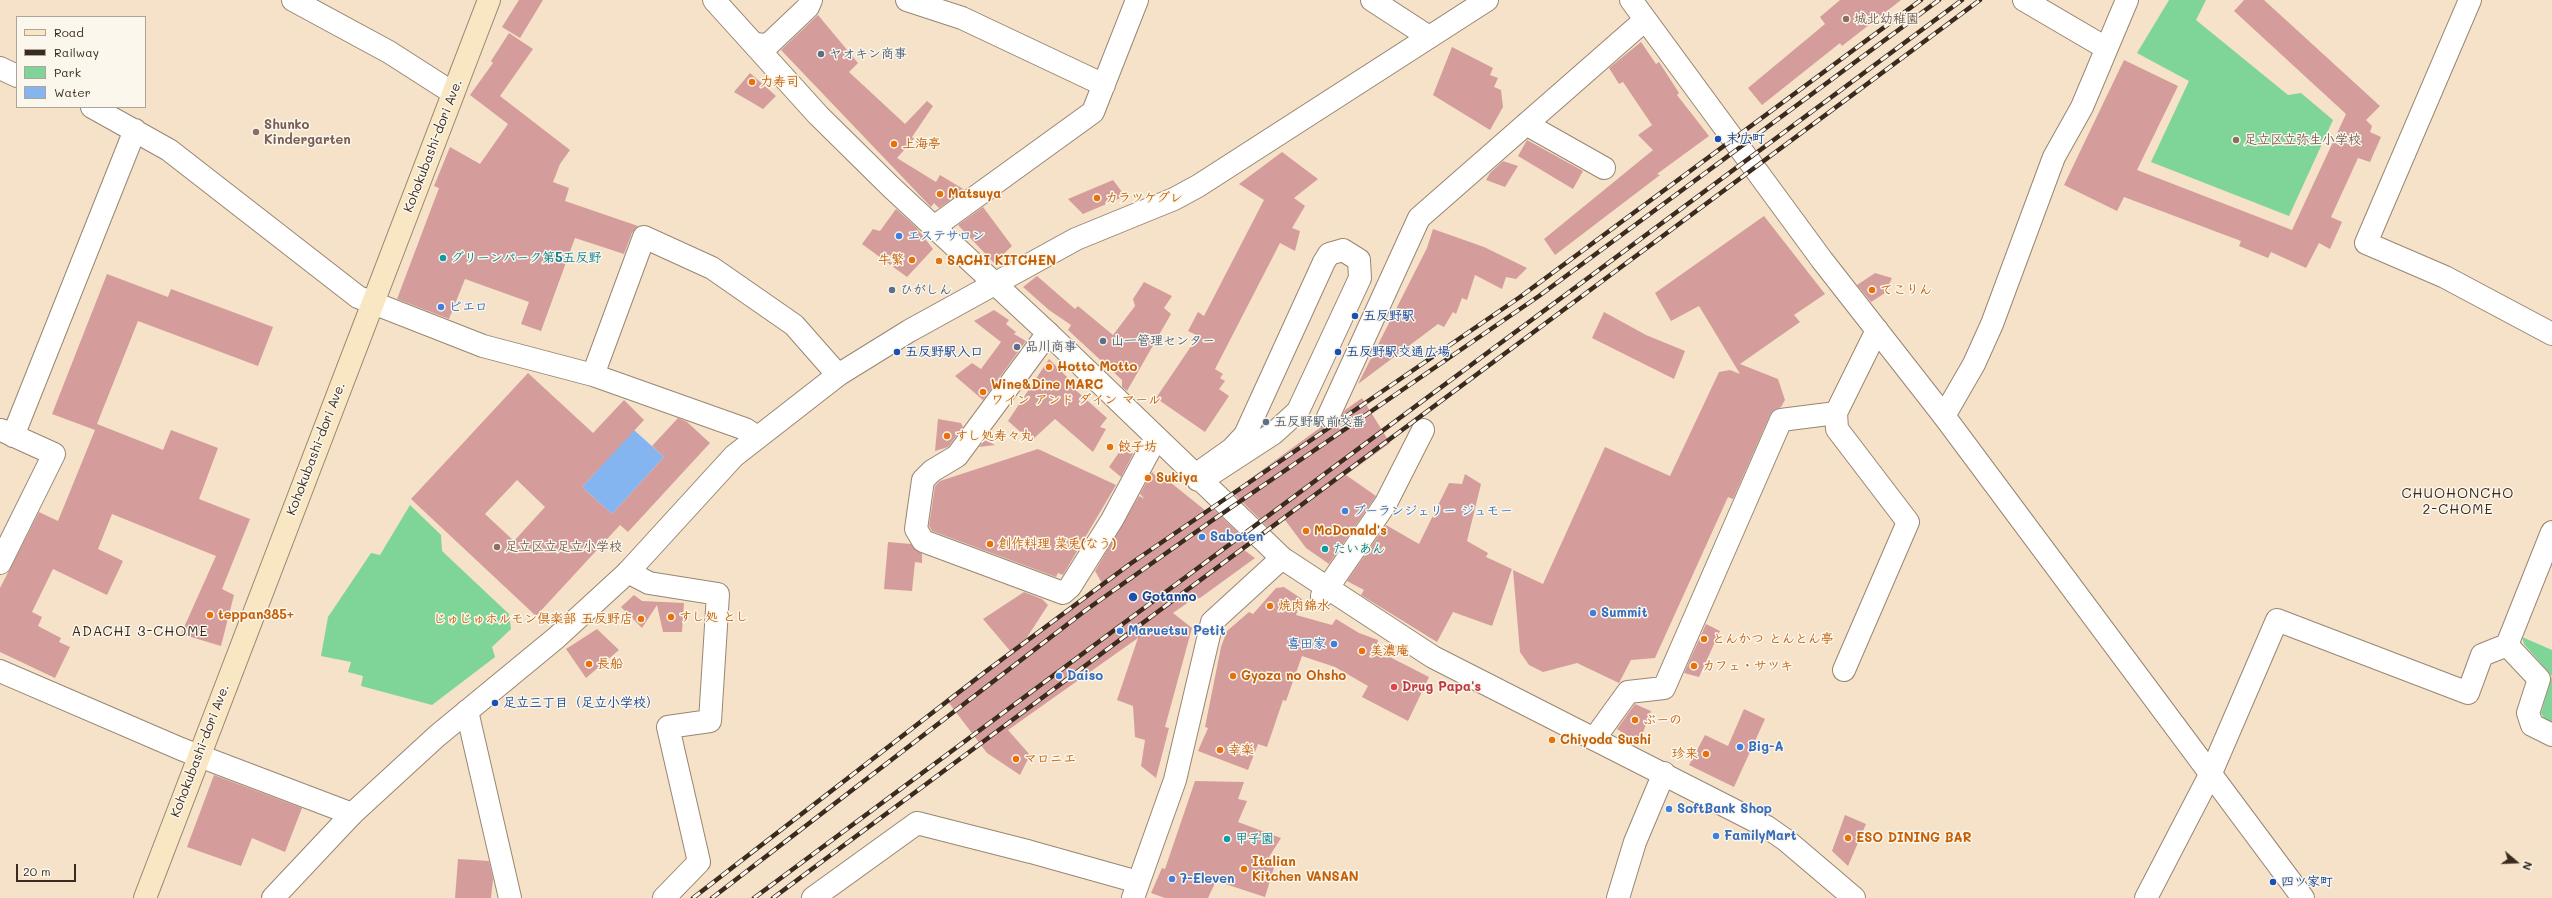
<!DOCTYPE html>
<html>
<head>
<meta charset="utf-8">
<style>
	body { margin:0 }
	#map { position:relative; width:2552px; height:898px; overflow:hidden; background:#f5e2c8; font-family:Mali,sans-serif }
	canvas { display:block }
	.legend { position:absolute; left:16px; top:16px; width:130px; height:92px; box-sizing:border-box; background:#fbf7ec; border:1px solid #aea59a; margin:0; padding:5px 7px; list-style:none; font-size:12px; color:#3b2a1e }
	.legend li { display:flex; align-items:center; gap:8px; height:20px }
	.legend b { width:20px; border:1px solid #aea59a }
	.north { position:absolute; left:2496px; top:842px; width:40px; height:40px; -webkit-text-stroke:3px #fbf7ec; paint-order:stroke; rotate:109deg; font-size:11px; font-weight:700; line-height:16px; text-align:center; color:#3b2a1e }
	.north::after { content:''; display:block; margin:auto; width:14px; height:18px; background:#3b2a1e; clip-path:polygon(50% 0,100% 100%,50% 72%,0 100%) }
	.scale { position:absolute; left:16px; top:864px; width:60px; height:18px; box-sizing:border-box; border:2px solid #3b2a1e; border-top:0; padding-left:5px; font-size:12px; line-height:14px; white-space:nowrap; color:#3b2a1e; -webkit-text-stroke:3px #fbf7ec; paint-order:stroke }
</style>
</head>
<body>
<div id="map">
<canvas width="2552" height="898"></canvas>
<ul class="legend">
<li><b style="height:5px;background:#f9e7c3"></b>Road</li>
<li><b style="height:5px;background:#3b2a1e"></b>Railway</li>
<li><b style="height:11px;background:#7fd497"></b>Park</li>
<li><b style="height:11px;background:#84b5f0"></b>Water</li>
</ul>
<div class="north">N</div>
<div class="scale">20 m</div>
</div>
<script>
const c = document.querySelector('canvas').getContext('2d');
c.lineJoin = 'round';
function fillPath(path, color) { c.fillStyle = color; c.fill(path, 'evenodd'); }
const poly = rows => new Path2D(rows.map(r => 'M' + r).join(''));
function stroke(path, color, width, dash) { c.strokeStyle = color; c.lineWidth = width; c.lineCap = dash ? 'butt' : 'round'; c.setLineDash(dash || []); c.stroke(path); }
function label(font, color, halo, rows, align = 'center') {
  c.font = font + ' Mali,"Klee One",sans-serif'; c.lineWidth = 3; c.setLineDash([]); c.textBaseline = 'middle'; c.strokeStyle = halo; c.fillStyle = color; for (const [text, x, y, turn = 0] of rows) {
    c.save(); c.translate(x, y); c.rotate((+turn || 0) * Math.PI / 180); c.textAlign = isNaN(turn) ? turn : align; if (halo) c.strokeText(text, 0, 0); c.fillText(text, 0, 0); c.restore();
  }
}
const green = poly([
	[2169,0,2206,0,2196,20,2288,95,2301,93,2333,120,2289,216,2151,162,2189,81,2137,53],
	[410,505,441,535,442,551,509,614,511,629,492,647,495,657,432,705,361,686,363,676,348,672,351,662,321,656,328,617,371,553,380,555],
	[2522,637,2552,650,2552,722,2544,718,2541,713,2552,676,2524,644]
]);
const water = poly([
	[634,430,664,457,612,514,582,487]
]);
const building = poly([
	[519,0,543,0,520,38,502,27],
	[1840,0,1901,0,1842,46,1840,43,1762,105,1748,88,1825,24,1820,17],
	[2244,0,2264,0,2380,106,2366,120,2372,126,2370,132,2381,137,2370,162,2358,158,2331,217,2342,222,2330,249,2319,243,2306,268,2271,252,2268,258,2239,246,2241,241,2124,197,2117,211,2064,185,2124,60,2178,86,2137,170,2292,230,2346,114,2234,11],
	[818,15,858,63,849,72,905,124,927,101,933,106,912,137,914,139,897,158,936,182,940,175,965,190,939,208,934,203,931,207,781,50],
	[509,33,533,49,500,96,570,150,560,164,553,182,569,188,565,201,638,226,632,233,624,254,575,238,541,331,521,324,529,302,465,279,449,319,397,299,439,188,434,186,450,147,480,164,508,124,470,95,493,63,491,61],
	[1641,42,1656,64,1659,62,1679,93,1677,95,1709,136,1657,174,1660,175,1555,255,1544,239,1653,150,1638,135,1652,125,1623,82,1619,84,1609,68],
	[1452,47,1493,68,1490,75,1498,78,1494,87,1501,90,1503,107,1490,130,1433,95],
	[750,73,776,96,763,109,734,92],
	[1527,140,1583,171,1573,189,1518,156],
	[1282,152,1318,179,1294,198,1305,206,1292,228,1300,231,1295,251,1280,243,1215,369,1223,374,1220,378,1225,381,1219,389,1229,396,1205,432,1156,398,1198,336,1188,331,1198,312,1204,316,1264,200,1239,184],
	[1503,161,1518,166,1505,187,1486,180,1490,173],
	[1113,180,1125,196,1083,214,1068,199],
	[983,207,1012,246,994,263,958,225],
	[896,209,916,227,933,249,907,277,862,244,873,229,880,231],
	[1764,216,1825,294,1794,315,1800,322,1740,364,1778,379,1785,400,1781,407,1774,410,1770,415,1733,499,1728,497,1655,658,1631,660,1619,683,1577,663,1543,672,1529,665,1520,652,1513,570,1543,584,1605,447,1670,476,1719,372,1730,370,1740,374,1699,306,1671,321,1655,293],
	[1433,229,1484,247,1527,268,1516,279,1506,277,1502,289,1475,275,1467,300,1462,298,1456,314,1453,312,1444,327,1438,324,1358,384,1427,248],
	[1875,273,1892,278,1885,293,1871,302,1857,285],
	[107,274,168,297,171,289,273,327,258,366,138,321,97,424,163,450,171,430,218,448,199,499,250,519,222,589,234,595,221,646,181,634,216,556,112,514,98,549,123,561,107,595,53,569,32,612,42,617,38,626,61,638,59,642,70,647,55,678,0,652,0,588,39,512,58,521,95,430,52,414],
	[1037,276,1075,309,1078,306,1113,335,1135,306,1133,299,1144,282,1172,296,1164,308,1171,314,1127,391,1122,387,1122,380,1068,330,1071,325,1049,310,1023,287],
	[994,310,1009,320,1006,324,1016,332,1014,334,1026,341,983,400,955,376,972,363,981,369,1001,342,974,321],
	[1604,312,1646,335,1685,351,1674,379,1592,338],
	[1049,359,1073,383,1071,386,1107,418,1100,427,1106,429,1093,452,1055,419,1031,441,1008,421],
	[528,373,593,433,624,400,644,420,582,487,612,514,664,457,652,446,678,418,687,422,710,443,628,532,620,525,536,616,411,499],
	[517,480,545,507,514,541,485,514],
	[1362,398,1390,443,1346,475,1376,496,1329,564,1306,548,1285,520,1271,530,1232,492,1321,427,1329,429,1336,427,1345,410],
	[938,419,961,423,963,427,948,447,935,451],
	[985,440,995,445,979,447],
	[1124,445,1133,454,1121,477,1109,467],
	[1038,449,1116,485,1063,575,1058,573,1056,577,932,531,929,526,935,486,940,481],
	[1152,472,1162,482,1165,478,1206,511,1211,507,1251,545,1244,550,1255,558,1200,598,1193,599,1173,613,1192,628,1165,727,1169,728,1156,778,1141,766,1145,740,1135,737,1133,706,1117,700,1138,638,1008,730,1030,755,1020,775,987,753,946,699,1011,652,983,619,1024,592,1042,599,1048,605,1024,642,1103,585,1095,571,1139,496,1145,499,1140,494],
	[1465,474,1481,484,1467,541,1488,553,1486,557,1512,569,1492,626,1453,612,1437,642,1361,595,1364,590,1347,581,1386,525,1419,544,1449,483,1462,484],
	[888,542,911,544,922,554,922,563,915,562,912,591,884,589],
	[1284,587,1302,599,1296,615,1332,625,1336,619,1359,633,1378,640,1376,650,1429,677,1408,721,1362,697,1368,686,1335,667,1302,656,1286,701,1283,700,1267,747,1258,744,1248,770,1198,751,1208,728,1205,727,1221,647,1227,631,1249,612,1253,614,1276,588],
	[634,595,642,601,684,603,682,632,663,632,657,605,642,628,621,607],
	[1706,624,1720,631,1699,677,1684,673],
	[597,629,619,650,586,678,566,649],
	[1635,704,1651,711,1639,743,1617,729],
	[1744,709,1765,719,1734,787,1689,765,1705,735,1728,746],
	[214,775,302,808,285,852,252,838,241,866,187,847],
	[1195,781,1244,782,1238,799,1247,801,1238,822,1281,838,1269,857,1276,861,1265,897,1216,881,1208,898,1165,898,1151,893,1162,868,1165,869],
	[1845,815,1866,824,1848,866,1832,851],
	[458,859,489,861,493,879,491,898,455,898]
]);
const minor = poly([
	[293,0,389,52,453,93],
	[907,0,962,18,1104,85],
	[1372,0,1429,37],
	[2024,0,2106,48],
	[2470,0,2366,243,2445,277,2552,334],
	[754,44,768,45,808,7,811,0],
	[0,68,17,76],
	[92,107,169,150,358,297,483,346,593,375,745,429,757,437],
	[1526,124,1604,168],
	[934,227,1093,112,1137,0],
	[1048,333,957,456,932,471,923,480,916,529,923,541,1063,593,1070,587,1112,520,1156,438],
	[593,375,644,237,712,268,794,325,838,375],
	[1944,416,1974,364,1992,324,2054,157,2082,107,2127,0],
	[1328,417,1419,218,1645,20],
	[13,436,135,130],
	[0,563,54,454,1,430],
	[628,572,649,583,718,594,710,721,668,727,699,862,664,898],
	[1322,596,1386,503,1423,430],
	[2507,645,2539,679,2528,713,2532,725,2552,735],
	[1844,670,1908,522,1837,429,1836,413,1877,330],
	[0,671,181,749,352,814],
	[467,711,510,898],
	[1594,739,1628,692,1664,688,1781,420,1836,413],
	[813,898,917,823,1031,852,1138,882],
	[1618,898,1635,842,1664,773],
	[2146,898,2211,773,2277,620,2468,693,2482,655,2507,645,2552,532]
]);
const tertiary = poly([
	[714,0,818,115,891,187,1048,333,1282,558,1433,657,1767,827,1787,841,1854,898],
	[1631,0,1822,260,1944,416,2303,898],
	[1343,250,1359,260,1360,278,1298,411,1274,433,1208,476,1198,480,1201,471,1232,449,1245,435,1324,262,1329,254,1343,250],
	[273,898,352,814,437,736,556,638,628,572,734,456,838,375,909,331,1076,239,1174,199,1198,186,1487,0],
	[1133,898,1175,780,1212,622,1282,558]
]);
const secondary = poly([
	[145,898,489,0]
]);
const rail = poly([
	[693,898,985,672,1130,564,1520,297,1921,0],
	[712,898,1086,610,1210,522,1539,296,1939,0],
	[754,898,1962,0],
	[773,898,1980,0]
]);
const markers = [
	[1846,19,4,"#8d6e63"],
	[821,54,4,"#5c6f8a"],
	[752,82,4,"#e8710a"],
	[256,132,4,"#8d6e63"],
	[1718,139,4,"#1a4fb4"],
	[2236,140,4,"#8d6e63"],
	[894,144,4,"#e8710a"],
	[940,194,4,"#e8710a"],
	[1097,198,4,"#e8710a"],
	[899,236,4,"#3f7fe0"],
	[443,258,4,"#0f9aa8"],
	[912,260,4,"#e8710a"],
	[939,261,4,"#e8710a"],
	[892,290,4,"#5c6f8a"],
	[1872,290,4,"#e8710a"],
	[441,307,4,"#3f7fe0"],
	[1355,316,4,"#1a4fb4"],
	[1103,341,4,"#5c6f8a"],
	[1017,347,4,"#5c6f8a"],
	[897,352,4,"#1a4fb4"],
	[1338,352,4,"#1a4fb4"],
	[1049,367,4,"#e8710a"],
	[983,392,4,"#e8710a"],
	[1266,422,4,"#5c6f8a"],
	[947,436,4,"#e8710a"],
	[1110,447,4,"#e8710a"],
	[1148,478,4,"#e8710a"],
	[1345,511,4,"#3f7fe0"],
	[1306,531,4,"#e8710a"],
	[1202,537,4,"#3f7fe0"],
	[990,544,4,"#e8710a"],
	[497,547,4,"#8d6e63"],
	[1325,549,4,"#0f9aa8"],
	[1133,597,5,"#1a4fb4"],
	[1270,606,4,"#e8710a"],
	[1593,613,4,"#3f7fe0"],
	[210,615,4,"#e8710a"],
	[671,617,4,"#e8710a"],
	[641,619,4,"#e8710a"],
	[1120,631,4,"#3f7fe0"],
	[1704,639,4,"#e8710a"],
	[1334,644,4,"#3f7fe0"],
	[1362,651,4,"#e8710a"],
	[589,664,4,"#e8710a"],
	[1694,666,4,"#e8710a"],
	[1059,676,4,"#3f7fe0"],
	[1233,676,4,"#e8710a"],
	[1394,687,4,"#e0444e"],
	[495,703,4,"#1a4fb4"],
	[1635,720,4,"#e8710a"],
	[1552,740,4,"#e8710a"],
	[1740,747,4,"#3f7fe0"],
	[1220,750,4,"#e8710a"],
	[1706,754,4,"#e8710a"],
	[1016,759,4,"#e8710a"],
	[1669,809,4,"#3f7fe0"],
	[1716,836,4,"#3f7fe0"],
	[1848,838,4,"#e8710a"],
	[1227,839,4,"#0f9aa8"],
	[1244,869,4,"#e8710a"],
	[1172,879,4,"#3f7fe0"],
	[2273,882,4,"#1a4fb4"]
];
const educationNames = [
	["城北幼稚園",1854,19],
	["Shunko",264,125],
	["Kindergarten",264,140],
	["足立区立弥生小学校",2244,140],
	["足立区立足立小学校",505,547]
];
const serviceNames = [
	["ヤオキン商事",829,54],
	["ひがしん",900,290],
	["山一管理センター",1111,341],
	["品川商事",1025,347],
	["五反野駅前交番",1274,422]
];
const foodNames = [
	["力寿司",760,82],
	["上海亭",902,144],
	["Matsuya",948,194],
	["カラツケグレ",1105,198],
	["牛繁",904,260,"right"],
	["SACHI KITCHEN",947,261],
	["てこりん",1880,290],
	["Hotto Motto",1057,367],
	["Wine&Dine MARC",991,385],
	["ワイン アンド ダイン マール",991,400],
	["すし処寿々丸",955,436],
	["餃子坊",1118,447],
	["Sukiya",1156,478],
	["McDonald's",1314,531],
	["創作料理 菜兎(なう)",998,544],
	["焼肉錦水",1278,606],
	["teppan385+",218,615],
	["すし処 とし",679,617],
	["じゅじゅホルモン倶楽部 五反野店",633,619,"right"],
	["とんかつ とんとん亭",1712,639],
	["美濃庵",1370,651],
	["長船",597,664],
	["カフェ・サツキ",1702,666],
	["Gyoza no Ohsho",1241,676],
	["ぶーの",1643,720],
	["Chiyoda Sushi",1560,740],
	["幸楽",1228,750],
	["珍来",1698,754,"right"],
	["マロニエ",1024,759],
	["ESO DINING BAR",1856,838],
	["Italian",1252,862],
	["Kitchen VANSAN",1252,877]
];
const transitNames = [
	["末広町",1726,139],
	["五反野駅",1363,316],
	["五反野駅入口",905,352],
	["五反野駅交通広場",1346,352],
	["Gotanno",1142,597],
	["足立三丁目（足立小学校）",503,703],
	["四ツ家町",2281,882]
];
const streetNames = [
	["Kohokubashi-dori Ave.",433,146,-69],
	["Kohokubashi-dori Ave.",316,449,-69],
	["Kohokubashi-dori Ave.",200,751,-69]
];
const shopNames = [
	["エステサロン",907,236],
	["ピエロ",449,307],
	["ブーランジェリー ジュモー",1353,511],
	["Saboten",1210,537],
	["Summit",1601,613],
	["Maruetsu Petit",1128,631],
	["喜田家",1326,644,"right"],
	["Daiso",1067,676],
	["Big-A",1748,747],
	["SoftBank Shop",1677,809],
	["FamilyMart",1724,836],
	["7-Eleven",1180,879]
];
const cultureNames = [
	["グリーンパーク第5五反野",451,258],
	["たいあん",1333,549],
	["甲子園",1235,839]
];
const healthNames = [
	["Drug Papa's",1402,687]
];
const neighbourhoodNames = [
	["CHUOHONCHO",2458,494],
	["2-CHOME",2458,510],
	["ADACHI 3-CHOME",140,632]
];
fillPath(green, '#7fd497');
fillPath(water, '#84b5f0');
fillPath(building, '#d49d9b');
stroke(minor, '#988673', 24);
stroke(tertiary, '#988673', 24);
stroke(secondary, '#988673', 24);
stroke(minor, '#fff', 22);
stroke(tertiary, '#fff', 22);
stroke(secondary, '#f9e7c3', 22);
stroke(rail, '#3b2a1e', 4.5);
stroke(rail, '#fbf7ec', 3, [9]);
for (const [x, y, r, color] of markers) { const dot = new Path2D(); dot.arc(x, y, r, 0, 2 * Math.PI); c.fillStyle = color; c.fill(dot); stroke(dot, '#fbf7ec', 1.5); }
label('bold 13px', '#785e54', '#fbf7ec', educationNames, 'left');
label('bold 13px', '#4e5e75', '#fbf7ec', serviceNames, 'left');
label('bold 13px', '#c56008', '#fbf7ec', foodNames, 'left');
label('bold 13px', '#164399', '#fbf7ec', transitNames, 'left');
label('13px', '#3b2a1e', '#fbf7ec', streetNames);
label('bold 13px', '#366cbe', '#fbf7ec', shopNames, 'left');
label('bold 13px', '#0d838f', '#fbf7ec', cultureNames, 'left');
label('bold 13px', '#be3a42', '#fbf7ec', healthNames, 'left');
c.letterSpacing = '1px';
label('14px', '#3b2a1e', '#fbf7ec', neighbourhoodNames);
c.letterSpacing = '0px';
</script>
</body>
</html>
